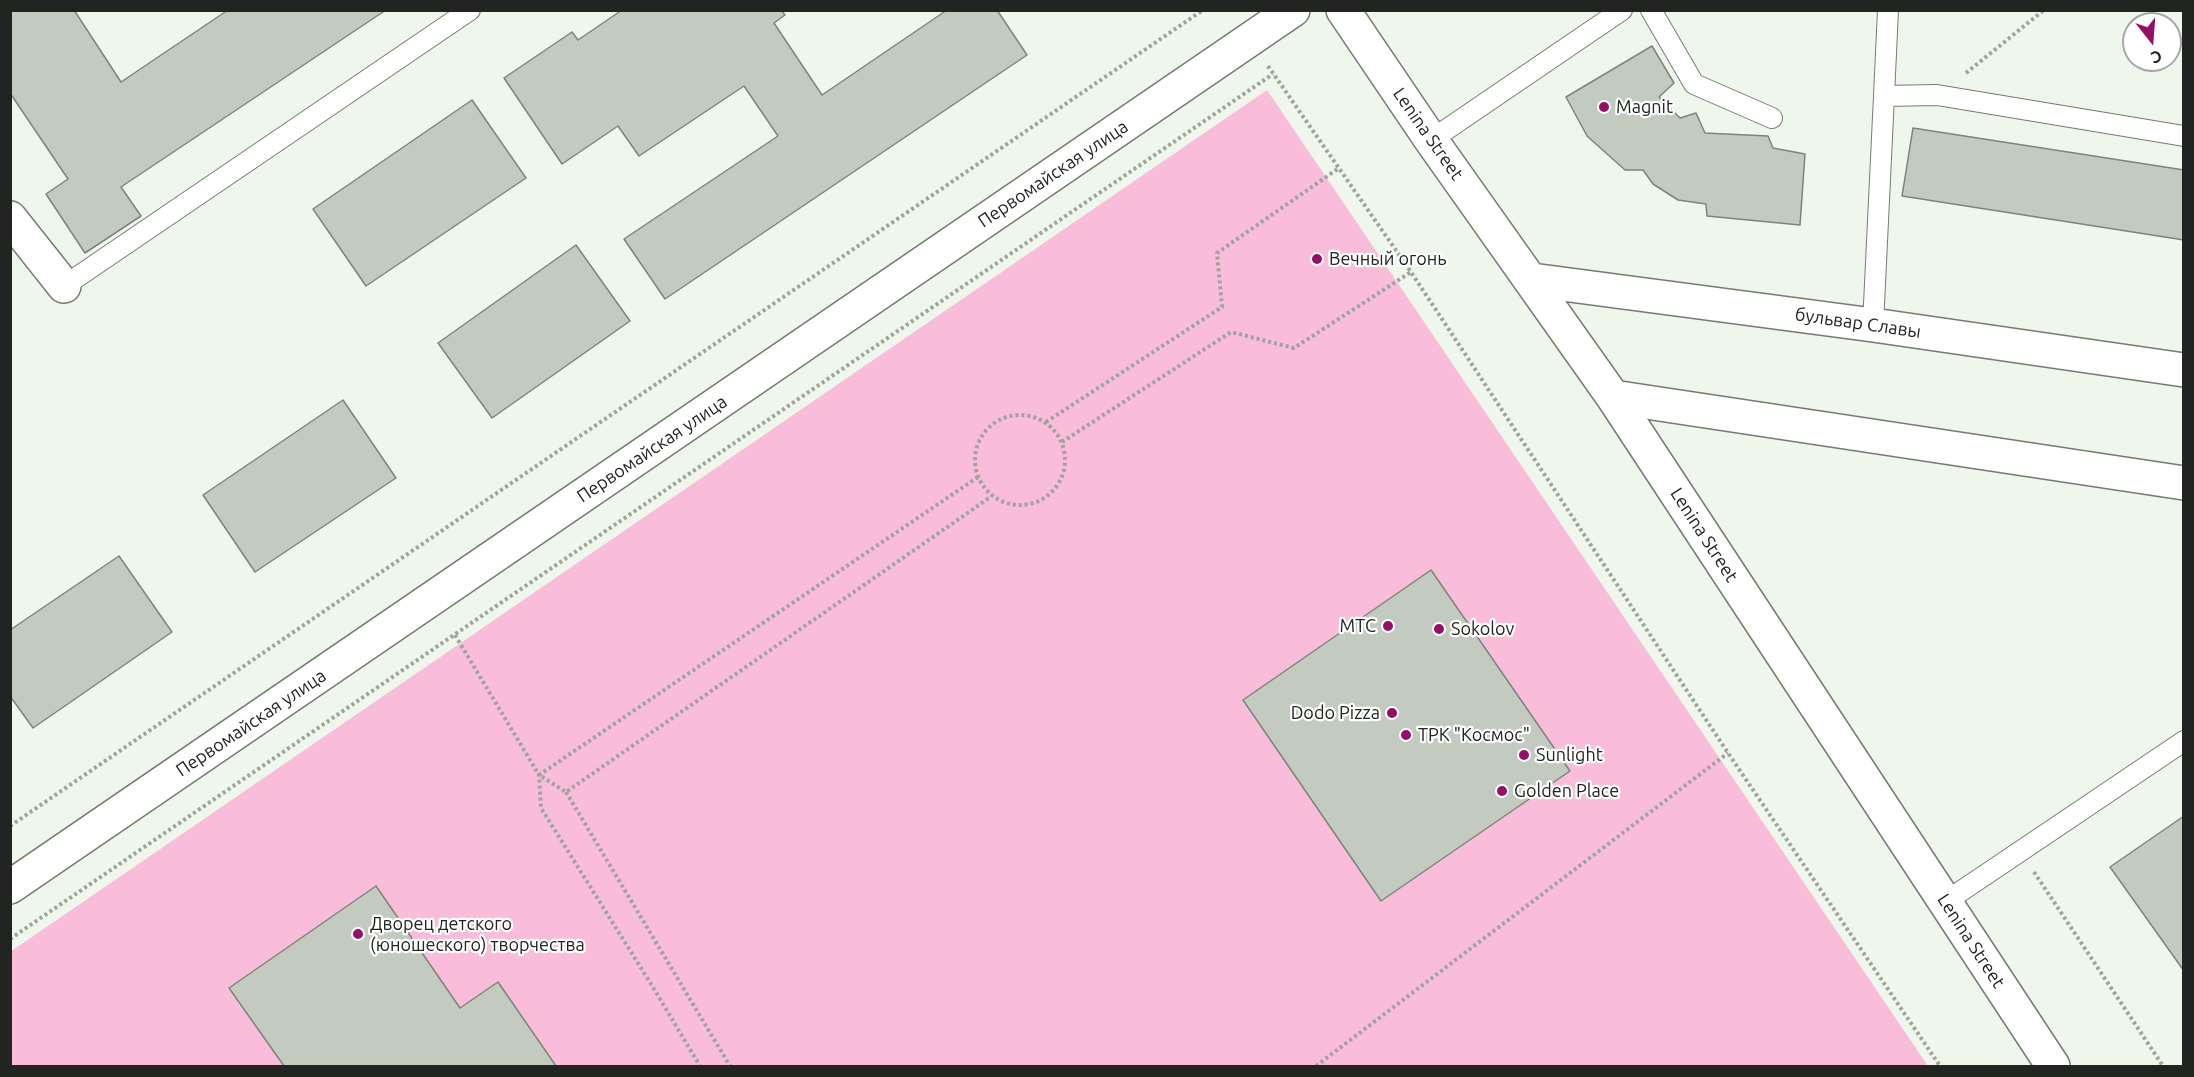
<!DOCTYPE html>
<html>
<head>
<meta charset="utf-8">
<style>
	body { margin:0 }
	#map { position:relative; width:2194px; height:1077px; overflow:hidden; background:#eff7ec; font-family:Ubuntu,sans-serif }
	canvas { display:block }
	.frame { position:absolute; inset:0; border:12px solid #212420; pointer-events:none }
	.north { position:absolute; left:2122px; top:12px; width:60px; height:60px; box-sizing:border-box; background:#fff; border:2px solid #a6a7a6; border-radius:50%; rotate:163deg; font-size:16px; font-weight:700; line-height:24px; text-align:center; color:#212420 }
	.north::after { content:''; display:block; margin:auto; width:21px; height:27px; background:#960f66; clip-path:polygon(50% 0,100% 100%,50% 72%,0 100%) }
</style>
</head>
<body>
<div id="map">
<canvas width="2194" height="1077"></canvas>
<div class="frame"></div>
<div class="north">С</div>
</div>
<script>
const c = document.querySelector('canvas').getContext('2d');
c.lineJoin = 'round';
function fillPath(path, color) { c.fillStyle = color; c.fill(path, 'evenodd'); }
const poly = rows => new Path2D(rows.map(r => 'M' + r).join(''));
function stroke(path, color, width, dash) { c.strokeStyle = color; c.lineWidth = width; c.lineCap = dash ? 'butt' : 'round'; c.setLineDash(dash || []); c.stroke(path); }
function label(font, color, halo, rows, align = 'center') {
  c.font = font + ' Ubuntu,sans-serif'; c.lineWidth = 4.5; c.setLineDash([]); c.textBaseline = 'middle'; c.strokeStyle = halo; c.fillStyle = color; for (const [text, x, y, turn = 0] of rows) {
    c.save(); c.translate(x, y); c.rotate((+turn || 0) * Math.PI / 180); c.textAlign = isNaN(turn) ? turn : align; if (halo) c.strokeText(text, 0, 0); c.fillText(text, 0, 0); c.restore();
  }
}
const green = poly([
	[1267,90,1928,1066,11,1066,10,952]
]);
const building = poly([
	[10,10,74,10,121,82,228,10,386,10,121,187,141,216,85,253,46,194,68,179,10,93,10,10],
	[622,10,781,10,785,15,774,23,822,95,947,10,997,10,1027,55,665,299,624,239,778,136,744,86,639,156,618,126,562,164,504,78,572,32,578,40,622,10],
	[1652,46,1674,83,1659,97,1680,118,1696,113,1705,133,1768,136,1773,148,1805,154,1800,225,1707,216,1706,204,1678,200,1653,184,1643,170,1625,170,1587,136,1566,97,1652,46],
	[472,100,526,178,366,286,313,209,472,100],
	[1913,128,2184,170,2184,240,1902,196,1913,128],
	[576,245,630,321,492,418,438,343,576,245],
	[343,400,396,478,255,572,203,495,343,400],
	[119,556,172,632,33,728,10,696,10,630,119,556],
	[1431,570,1570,771,1381,901,1243,700,1431,570],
	[2184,816,2184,971,2110,867,2184,816],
	[376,886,460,1008,498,982,556,1066,284,1066,229,988,376,886]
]);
const path = poly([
	[1268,66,1411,272,1728,753,1940,1066],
	[1966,73,2044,10],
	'975 460a45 45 0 1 1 90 0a45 45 0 1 1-90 0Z',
	[1046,422,1222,307,1217,253,1339,168],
	[1062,442,1231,332,1294,348,1411,272],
	[978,477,539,775,566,792,992,496],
	[455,635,539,775,541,808,651,984,700,1066],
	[566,792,730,1066],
	[10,826,1203,10],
	[2034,872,2163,1066],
	[10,939,1273,74],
	[1316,1066,1728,753]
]);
const lane = poly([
	[1651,10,1694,84,1772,118],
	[1884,96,1888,10],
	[1431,140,1622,10],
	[64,286,470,10],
	[1873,325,1884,96,1937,95,2184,136],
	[1945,902,2184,741]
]);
const street = poly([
	[10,218,64,286],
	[10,887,1293,10]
]);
const secondary = poly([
	[1343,10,1431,140,1613,397,2053,1066],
	[1532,280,1873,325,2184,370],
	[1613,397,2184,483]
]);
const markers = [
	[1604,107,6,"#960f66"],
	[1317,259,6,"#960f66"],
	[1388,626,6,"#960f66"],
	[1439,629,6,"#960f66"],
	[1392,713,6,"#960f66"],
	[1406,735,6,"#960f66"],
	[1524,755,6,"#960f66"],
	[1502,791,6,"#960f66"],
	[358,934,6,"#960f66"]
];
const poiNames = [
	["Magnit",1616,107],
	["Вечный огонь",1329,259],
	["МТС",1376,626,"right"],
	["Sokolov",1451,629],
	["Dodo Pizza",1380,713,"right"],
	["ТРК \"Космос\"",1418,735],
	["Sunlight",1536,755],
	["Golden Place",1514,791],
	["Дворец детского",370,924],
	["(юношеского) творчества",370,945]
];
const streetNames = [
	["Lenina Street",1428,134,55],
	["Первомайская улица",1053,174,-34],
	["бульвар Славы",1858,323,8],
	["Первомайская улица",652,449,-34],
	["Lenina Street",1704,535,57],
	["Первомайская улица",251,723,-34],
	["Lenina Street",1971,941,57]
];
fillPath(green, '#f9bdda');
fillPath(building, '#c3cbc0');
stroke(building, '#7d857a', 1.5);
stroke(lane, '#747c71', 22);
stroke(street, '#747c71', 36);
stroke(secondary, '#747c71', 36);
stroke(path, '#9ea49c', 4, [3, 3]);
stroke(lane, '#fff', 20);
stroke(street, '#fff', 33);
stroke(secondary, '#fff', 33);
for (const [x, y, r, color] of markers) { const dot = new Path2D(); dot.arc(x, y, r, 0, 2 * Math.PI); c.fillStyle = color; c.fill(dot); stroke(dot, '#fff', 2); }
label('18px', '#212420', '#fff', poiNames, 'left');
label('18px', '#212420', '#fff', streetNames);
</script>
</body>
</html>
